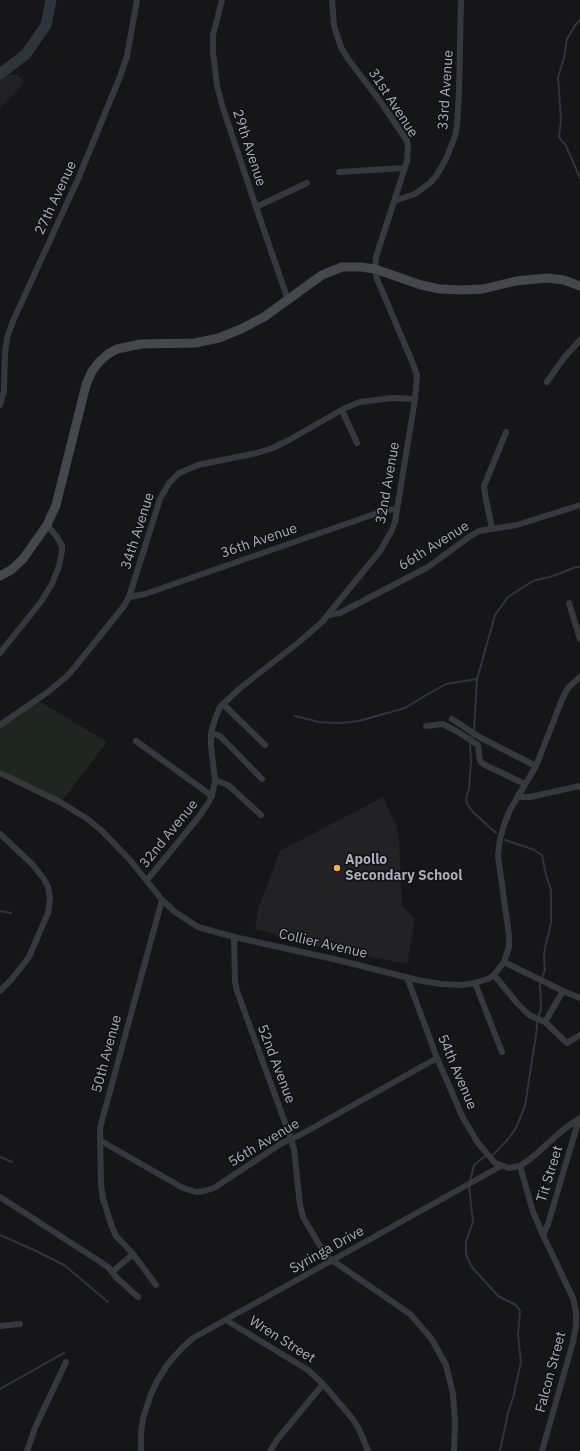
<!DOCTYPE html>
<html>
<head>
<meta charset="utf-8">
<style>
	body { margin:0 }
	canvas { display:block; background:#161618 }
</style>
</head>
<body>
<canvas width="580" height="1451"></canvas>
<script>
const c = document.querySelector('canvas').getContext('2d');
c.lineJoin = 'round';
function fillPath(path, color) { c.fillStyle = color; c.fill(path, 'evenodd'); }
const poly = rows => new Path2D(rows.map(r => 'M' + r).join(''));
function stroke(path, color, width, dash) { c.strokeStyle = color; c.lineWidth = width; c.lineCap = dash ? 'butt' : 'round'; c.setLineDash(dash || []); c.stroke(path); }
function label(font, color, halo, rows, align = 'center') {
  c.font = font + ' "IBM Plex Sans",sans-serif'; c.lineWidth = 3; c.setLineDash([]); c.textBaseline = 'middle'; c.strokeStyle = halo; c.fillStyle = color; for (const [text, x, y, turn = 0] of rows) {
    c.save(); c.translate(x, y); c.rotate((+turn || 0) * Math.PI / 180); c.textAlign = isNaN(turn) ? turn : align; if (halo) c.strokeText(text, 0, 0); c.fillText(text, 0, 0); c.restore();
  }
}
const built = poly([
	[16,74,25,82,0,108,0,77],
	[383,797,397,827,399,840,402,906,415,919,407,964,324,948,255,929,258,909,280,851]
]);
const green = poly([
	[37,700,107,742,60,803,0,774,0,724]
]);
const stream = poly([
	[580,20,576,24,567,39,564,58,558,77,561,120,559,137,566,146,580,178],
	[295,716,319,722,340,723,359,721,405,708,428,694,446,684,477,679],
	[496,833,473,812,467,804,466,798,469,789,471,761,470,742,474,731,477,679,495,615,508,597,533,581,553,576,576,567,580,567],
	[505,840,532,849,542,855,546,875,551,890,551,923,545,948,544,958,545,970,540,983,541,1010,538,1017],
	[0,911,11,913],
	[0,1157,12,1162],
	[470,1182,474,1165,484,1157,494,1154,509,1138,516,1128,525,1106,537,1028,537,1021],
	[469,1186,473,1222,466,1241,466,1254,471,1266,498,1296,516,1305,520,1311,518,1335,521,1362,513,1398,508,1413,500,1451],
	[0,1235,34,1250,64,1265,108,1302],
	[0,1389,64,1353]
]);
const river = poly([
	[0,74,26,54,46,25,51,0]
]);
const street = poly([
	[222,0,213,35,213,52,217,86,222,105,256,207,288,300],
	[339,172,404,168],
	[394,201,415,194,430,183,437,175,446,159,455,136,457,126,459,93,461,0],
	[256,207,307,183],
	[547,382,563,359,580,340],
	[0,405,4,391,5,353,7,338,13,321,79,177,121,74,127,56,137,0],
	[342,410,357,443],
	[492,528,486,500,484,486,506,432],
	[129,597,145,594,386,510,397,509],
	[569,603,580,639],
	[328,615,340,613,428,567,469,537,479,531,517,525,580,505],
	[0,653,40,603,52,584,59,566,62,551,62,546,57,537,47,525],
	[223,704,265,745],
	[452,719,481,738,536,766],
	[0,725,48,692,67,676,75,667,124,606,129,597,160,499,169,483,179,473,198,465,257,453,273,448,289,440,345,408,360,402,392,398,415,399],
	[426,726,443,724,458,732,478,745,480,761,483,764,525,784],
	[211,733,220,736,262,779],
	[136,741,212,796],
	[0,773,60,802,86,818,101,830,130,860,162,900,175,912,198,927,234,937,338,960,417,980,441,984,462,985,475,983,488,979,494,975,504,962,509,947,509,935,498,856,500,839,505,822,510,810,536,766,563,697,568,688,580,677],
	[215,780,228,785,261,815],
	[518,795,522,797,530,797,580,786],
	[0,834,33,865,44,879,48,887,50,898,48,913,29,957,11,980,0,991],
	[147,880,198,818,209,802,213,791,215,780,211,746,211,733,215,719,220,707,239,689,299,642,322,622,380,551,391,532,395,522,415,399,417,375,411,359,377,279,375,269,376,257,407,161,408,146,407,141,380,101,348,59,341,47,334,26,332,0],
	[234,937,235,982,237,991,291,1139,294,1149,300,1205,303,1217,326,1256,410,1314,431,1338,446,1365,453,1394,455,1422,454,1451],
	[504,962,563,991,580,998],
	[494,975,517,1003,529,1015,545,1022,567,1043,580,1035],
	[407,977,437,1058,463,1118,478,1143,495,1163,509,1168,520,1166,534,1156,564,1129,580,1118],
	[475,983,502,1052],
	[545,1022,563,991],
	[101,1141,183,1188,196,1192,204,1191,214,1188,282,1143,300,1135,437,1058],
	[520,1166,533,1212,543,1235,573,1298,576,1312,576,1325,573,1342,542,1451],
	[0,1197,99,1261,108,1267,117,1278,138,1297],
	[543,1235,548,1224,579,1119],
	[112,1272,133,1254],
	[156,1285,133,1254,116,1236,112,1227,103,1199,101,1185,100,1128,162,900],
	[226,1320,308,1370,323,1384,352,1418,359,1429,368,1451],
	[0,1326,20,1324],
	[27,1451,35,1428,66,1362],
	[141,1451,141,1432,143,1418,151,1394,157,1381,168,1364,183,1347,193,1338,501,1166],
	[270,1451,277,1440,323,1384]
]);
const secondary = poly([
	[0,576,11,570,23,559,47,525,56,505,86,385,92,371,99,362,108,354,117,349,141,344,195,343,219,338,241,329,264,317,322,275,342,267,361,267,375,269,421,285,440,289,462,290,483,289,516,281,547,278,564,280,580,286]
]);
const markers = [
	[337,868,4,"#f2b134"]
];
const streetNames = [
	["33rd Avenue",446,90,-86],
	["31st Avenue",393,103,57],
	["29th Avenue",249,148,72],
	["27th Avenue",56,198,-65],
	["32nd Avenue",388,483,-80],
	["34th Avenue",138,531,-72],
	["36th Avenue",259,541,-19],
	["66th Avenue",434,546,-32],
	["32nd Avenue",169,834,-51],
	["Collier Avenue",323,944,13],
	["50th Avenue",107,1054,-75],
	["52nd Avenue",276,1064,69],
	["54th Avenue",457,1072,67],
	["56th Avenue",264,1143,-31],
	["Tit Street",550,1174,-73],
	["Syringa Drive",327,1250,-29],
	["Wren Street",282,1340,32],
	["Falcon Street",551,1372,-75]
];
const poiNames = [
	["Apollo",345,860],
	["Secondary School",345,876]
];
fillPath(built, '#222225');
fillPath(green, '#1e261f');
stroke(stream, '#2c353c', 2);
stroke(river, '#2c353c', 11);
stroke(street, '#37383d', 6);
stroke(secondary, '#45474d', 9);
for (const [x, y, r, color] of markers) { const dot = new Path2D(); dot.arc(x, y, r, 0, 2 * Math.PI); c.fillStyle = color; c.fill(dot); stroke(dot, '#111113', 1.5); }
label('14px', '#a8adb8', '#111113', streetNames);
label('bold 14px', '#a8adb8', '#111113', poiNames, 'left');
</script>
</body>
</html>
